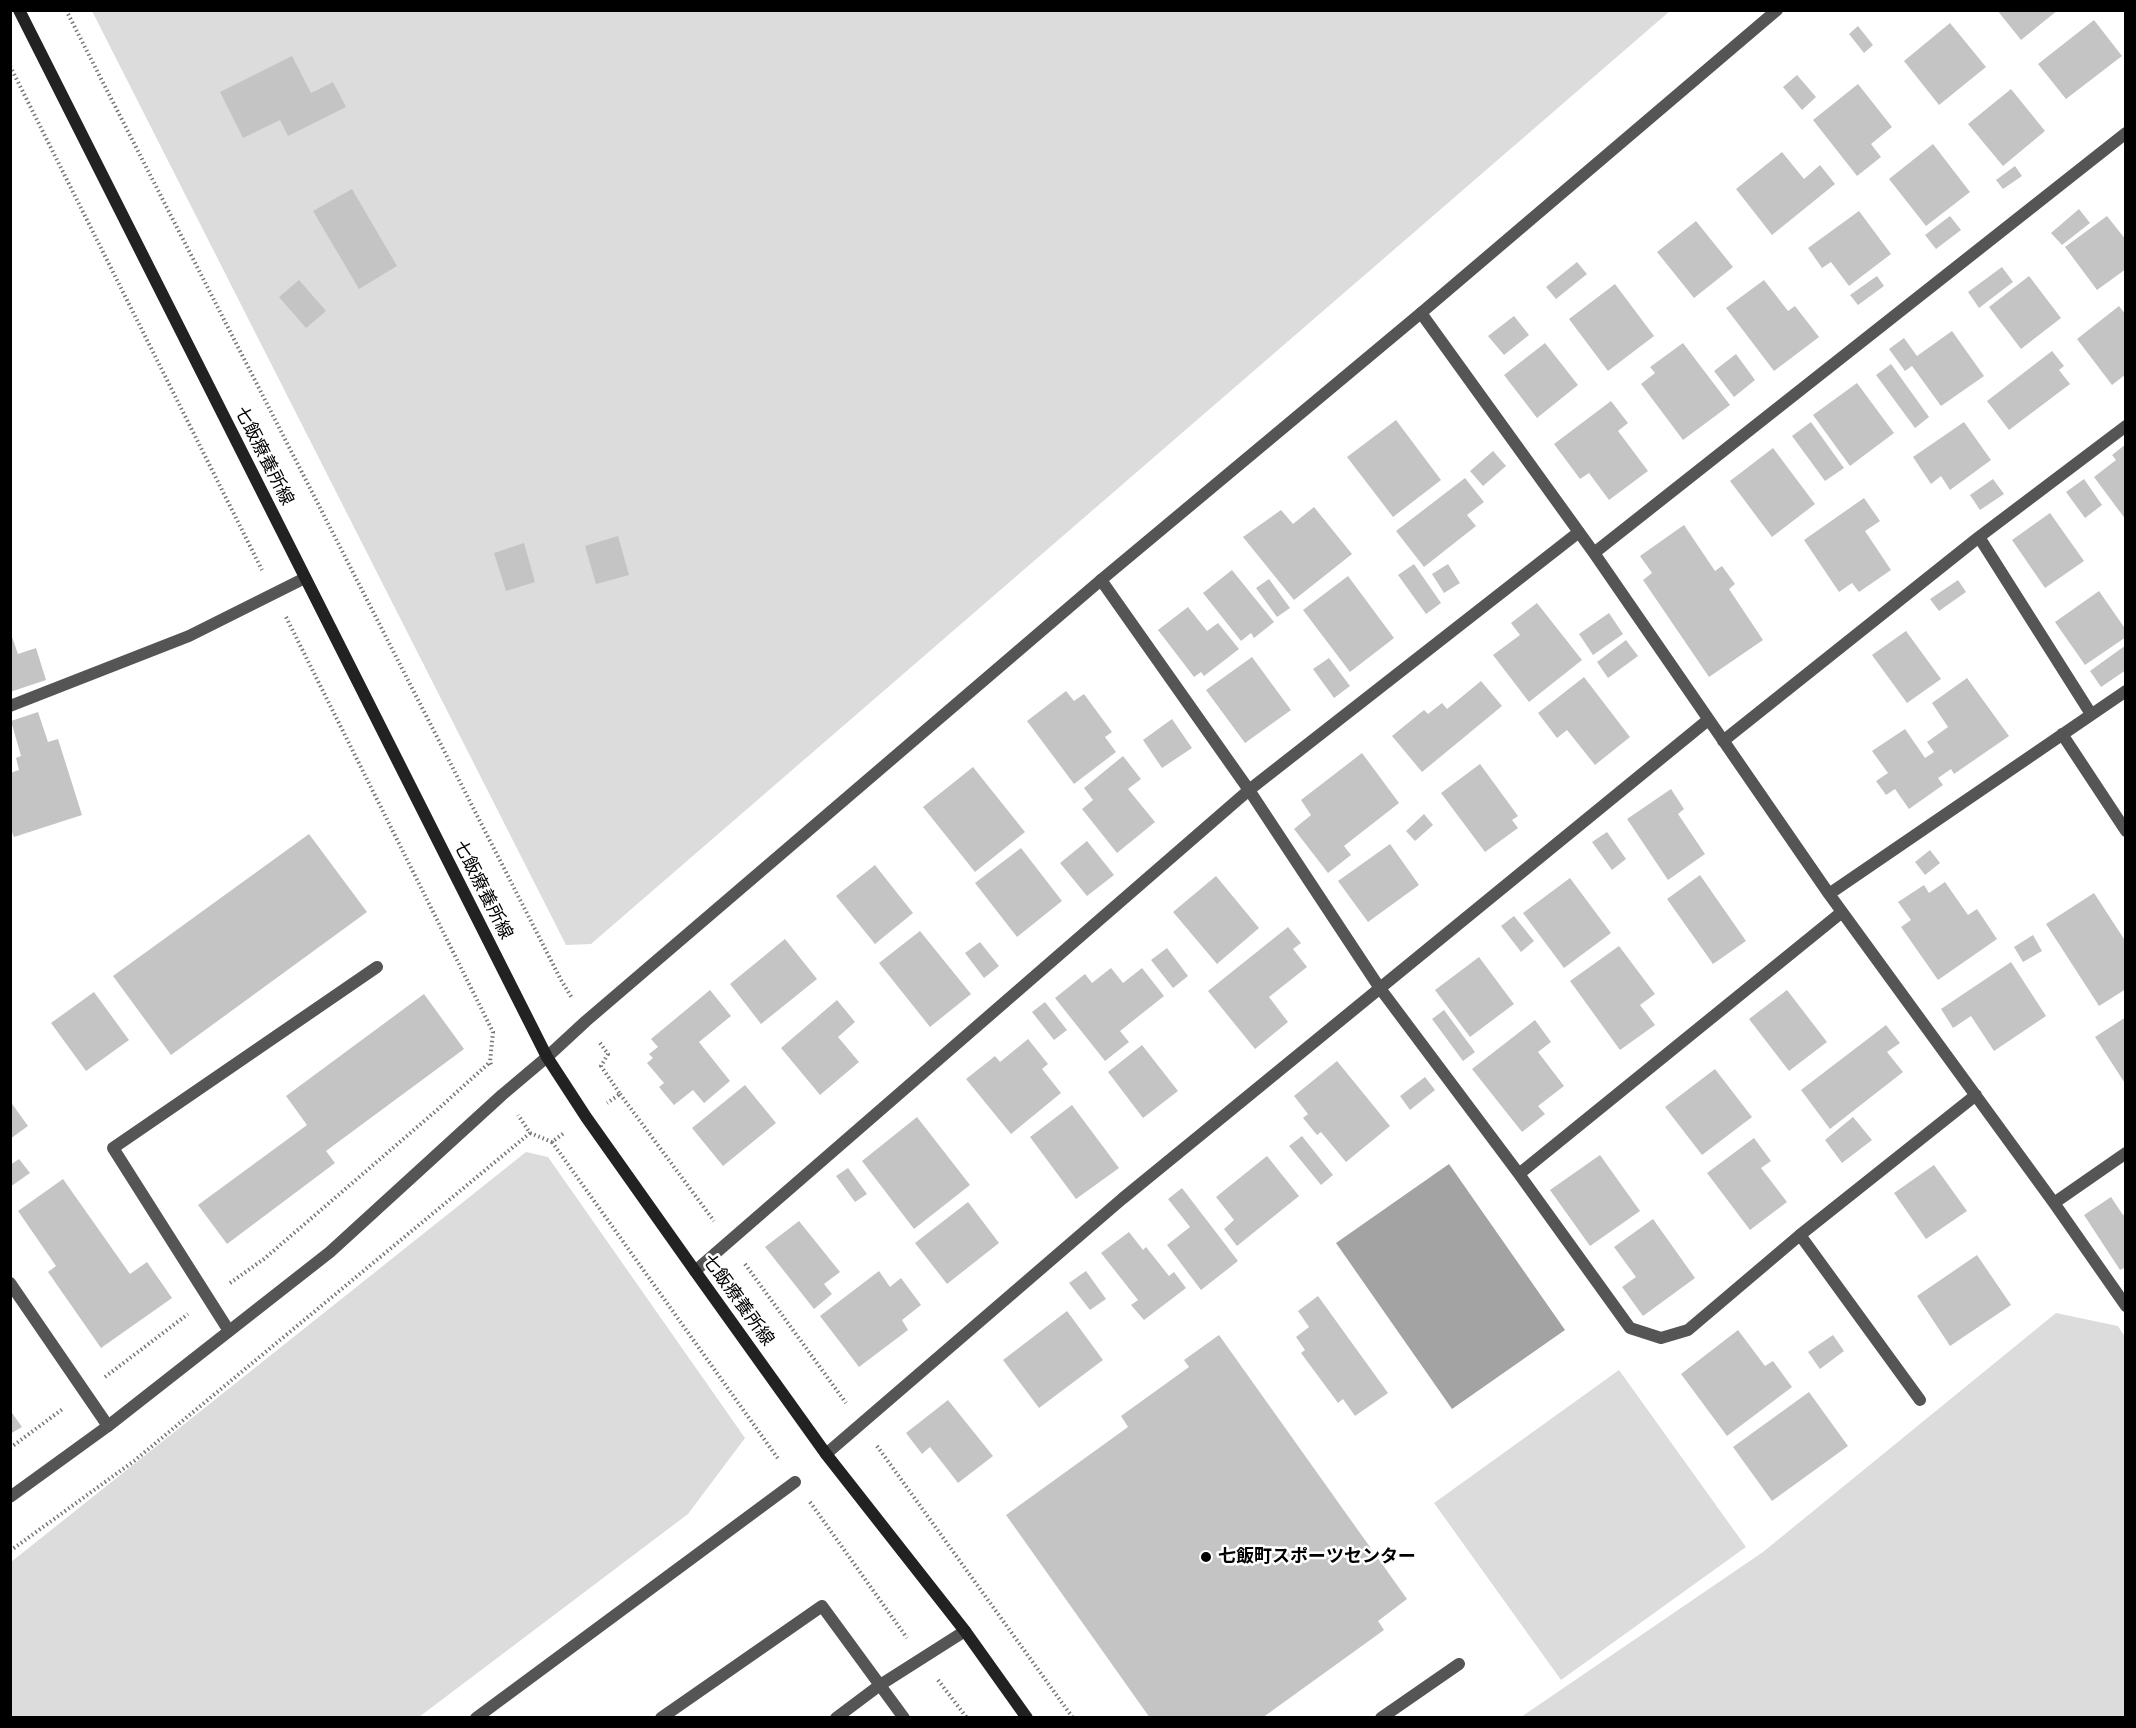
<!DOCTYPE html>
<html>
<head>
<meta charset="utf-8">
<style>
	body { margin:0 }
	#map { position:relative; width:2136px; height:1728px; overflow:hidden; background:#fff; font-family:Montserrat,sans-serif }
	canvas { display:block }
	.frame { position:absolute; inset:0; border:12px solid #000; pointer-events:none }
</style>
</head>
<body>
<div id="map">
<canvas width="2136" height="1728"></canvas>
<div class="frame"></div>
</div>
<script>
const c = document.querySelector('canvas').getContext('2d');
c.lineJoin = 'round';
function fillPath(path, color) { c.fillStyle = color; c.fill(path, 'evenodd'); }
const poly = rows => new Path2D(rows.map(r => 'M' + r).join(''));
function stroke(path, color, width, dash) { c.strokeStyle = color; c.lineWidth = width; c.lineCap = dash ? 'butt' : 'round'; c.setLineDash(dash || []); c.stroke(path); }
function label(font, color, halo, rows, align = 'center') {
  c.font = font + ' Montserrat,"Noto Sans JP",sans-serif'; c.lineWidth = 5; c.setLineDash([]); c.textBaseline = 'middle'; c.strokeStyle = halo; c.fillStyle = color; for (const [text, x, y, turn = 0] of rows) {
    c.save(); c.translate(x, y); c.rotate((+turn || 0) * Math.PI / 180); c.textAlign = isNaN(turn) ? turn : align; if (halo) c.strokeText(text, 0, 0); c.fillText(text, 0, 0); c.restore();
  }
}
const green = poly([
	[92,11,1670,11,591,944,566,945],
	[526,1152,548,1157,745,1438,688,1514,419,1717,11,1717,11,1562],
	[2056,1313,2118,1326,2125,1337,2125,1717,1521,1717,1763,1552],
	[1619,1370,1746,1547,1561,1680,1434,1503]
]);
const water = poly([
	[1449,1164,1565,1330,1452,1409,1336,1243]
]);
const building = poly([
	[1997,10,2058,10,2021,40],
	[2094,20,2122,56,2066,99,2038,64],
	[1950,23,1986,67,1939,105,1904,61],
	[1858,26,1873,45,1864,53,1849,34],
	[292,56,311,93,333,82,346,107,288,136,280,120,243,138,220,92],
	[1797,75,1816,97,1802,110,1783,87],
	[1858,84,1892,127,1871,144,1881,157,1857,176,1813,120],
	[2011,89,2045,131,2003,166,1968,124],
	[1933,144,1970,192,1926,226,1889,179],
	[1782,152,1804,179,1820,165,1835,184,1772,235,1736,189],
	[2015,166,2022,176,2003,189,1996,180],
	[352,189,397,266,359,289,313,211],
	[2079,209,2090,223,2062,245,2051,233],
	[1859,211,1891,254,1849,286,1831,262,1822,268,1808,248],
	[1950,216,1961,230,1936,249,1925,235],
	[2107,216,2126,240,2126,269,2097,290,2065,247],
	[1696,221,1733,267,1694,298,1657,252],
	[1577,262,1587,274,1556,299,1546,287],
	[2002,267,2013,282,1979,308,1968,292],
	[1877,276,1884,286,1858,305,1850,295],
	[2029,276,2061,318,2021,349,1989,307],
	[299,280,326,311,306,328,279,297],
	[1764,280,1788,311,1795,306,1819,337,1774,371,1726,308],
	[1615,284,1654,336,1608,371,1569,319],
	[2119,306,2126,315,2126,374,2112,385,2077,339],
	[1514,316,1529,335,1504,355,1488,336],
	[1952,331,1984,376,1941,406,1912,366,1905,371,1889,349,1904,338,1917,356],
	[1545,343,1578,385,1537,418,1504,375],
	[1683,343,1730,405,1683,440,1641,384,1655,373,1650,367],
	[2052,351,2064,366,2059,370,2070,384,2009,430,1987,401],
	[1736,354,1755,380,1734,397,1714,371],
	[1891,364,1929,417,1915,428,1876,375],
	[1857,383,1894,433,1850,466,1813,415],
	[1611,401,1628,423,1618,431,1648,471,1609,500,1589,473,1580,479,1554,444],
	[1396,420,1441,480,1393,517,1347,457],
	[1811,422,1844,468,1825,481,1792,436],
	[1964,422,1991,460,1950,490,1941,476,1931,484,1913,457],
	[2126,444,2126,520,2094,477,2116,460,2112,455],
	[1773,448,1815,504,1772,537,1730,481],
	[1493,451,1506,466,1483,486,1470,471],
	[1465,478,1484,502,1467,515,1476,526,1424,567,1396,531],
	[1993,479,2004,494,1980,510,1970,495],
	[2084,479,2102,505,2085,518,2066,492],
	[1864,498,1880,521,1865,531,1891,570,1859,592,1852,583,1839,592,1804,540],
	[1314,507,1352,554,1294,600,1243,537,1281,510,1293,524],
	[2050,513,2084,561,2045,588,2012,540],
	[1684,525,1715,571,1722,566,1735,584,1729,589,1763,640,1709,677,1643,580,1652,573,1640,556],
	[618,536,629,575,596,584,585,546],
	[524,543,535,582,506,591,494,553],
	[1414,564,1441,603,1426,614,1398,575],
	[1448,564,1460,583,1444,593,1432,574],
	[1232,570,1274,622,1254,638,1251,633,1241,641,1203,593],
	[1348,576,1394,638,1350,672,1303,610],
	[1269,579,1290,608,1277,617,1256,588],
	[1958,580,1966,592,1939,611,1930,599],
	[2099,591,2126,630,2126,637,2085,665,2055,622],
	[1537,603,1582,660,1529,702,1493,655,1520,635,1511,623],
	[1188,607,1207,631,1218,623,1239,649,1204,676,1201,672,1194,677,1158,630],
	[1609,613,1623,634,1593,655,1579,634],
	[1906,631,1941,679,1907,703,1872,655],
	[11,634,18,654,36,648,46,680,10,692],
	[1626,640,1638,656,1608,678,1597,662],
	[2126,645,2126,670,2101,687,2090,671],
	[1252,657,1291,710,1245,743,1206,690],
	[1329,658,1350,686,1334,698,1313,669],
	[1584,677,1630,737,1595,765,1567,730,1557,738,1538,713],
	[1967,678,2009,736,1954,774,1951,769,1938,778,1943,785,1909,809,1895,789,1886,795,1876,781,1888,773,1872,751,1905,729,1925,758,1934,752,1927,742,1948,727,1932,703],
	[1481,681,1502,706,1422,772,1392,736,1424,710,1428,714,1442,703,1447,709],
	[1066,691,1074,701,1084,694,1112,732,1105,737,1116,752,1074,784,1027,721],
	[38,712,48,742,58,739,82,815,14,837,10,827,10,773,19,770,16,758,21,756,11,721],
	[1172,719,1192,748,1162,768,1143,740],
	[1362,753,1399,803,1344,846,1351,855,1328,873,1294,829,1311,815,1301,800],
	[1123,756,1141,779,1128,789,1155,822,1117,853,1082,809,1093,800,1084,788],
	[1480,764,1518,816,1512,820,1518,828,1485,852,1441,793],
	[973,767,1025,832,975,872,923,807],
	[1671,789,1684,809,1678,814,1705,854,1668,880,1627,819],
	[1424,814,1433,825,1415,841,1406,831],
	[1607,832,1626,859,1612,870,1592,842],
	[309,834,367,912,171,1055,113,976],
	[1087,841,1114,875,1087,896,1060,863],
	[1390,844,1419,885,1368,922,1338,881],
	[1021,848,1062,901,1017,937,975,883],
	[1930,850,1940,863,1925,875,1915,862],
	[875,865,913,913,875,944,836,896],
	[1700,875,1746,941,1713,964,1667,899],
	[1216,876,1259,928,1217,964,1173,912],
	[1570,878,1611,933,1564,968,1523,913],
	[1945,882,1968,915,1977,909,1997,939,1938,980,1901,927,1911,920,1898,902,1924,885,1929,893],
	[2094,893,2126,942,2126,989,2099,1006,2046,924],
	[1514,916,1534,941,1521,952,1501,926],
	[1288,927,1301,943,1293,949,1307,967,1269,997,1288,1022,1255,1049,1208,991],
	[920,931,971,994,930,1027,879,963],
	[2033,935,2042,951,2023,962,2014,947],
	[785,939,817,979,761,1024,730,984],
	[980,942,999,966,984,978,965,953],
	[1619,946,1655,994,1640,1005,1655,1025,1620,1050,1570,981],
	[1167,948,1188,976,1173,988,1151,960],
	[1479,957,1514,1004,1470,1037,1435,990],
	[2011,962,2046,1016,1994,1051,1971,1016,1953,1028,1941,1009],
	[1111,968,1123,983,1142,968,1164,996,1120,1031,1129,1042,1105,1061,1055,998,1085,974,1092,983],
	[710,990,731,1016,699,1042,730,1081,704,1103,693,1090,674,1105,659,1087,664,1083,647,1063,653,1058,649,1054,658,1047,651,1039],
	[1787,990,1827,1042,1789,1071,1749,1019],
	[94,992,129,1040,86,1071,51,1023],
	[424,994,464,1049,326,1151,335,1163,227,1244,198,1205,307,1125,286,1096],
	[837,1000,855,1022,838,1037,859,1062,820,1095,781,1048],
	[1045,1002,1067,1030,1054,1040,1032,1012],
	[1444,1010,1475,1052,1463,1061,1432,1019],
	[2126,1017,2126,1085,2095,1037],
	[1535,1020,1551,1042,1538,1052,1564,1086,1538,1106,1545,1114,1522,1132,1472,1069],
	[1886,1025,1900,1043,1887,1052,1903,1072,1830,1129,1801,1090],
	[1028,1039,1048,1064,1042,1069,1061,1093,1011,1134,966,1079,995,1056,1000,1062],
	[1142,1045,1178,1091,1143,1118,1108,1072],
	[1337,1061,1390,1126,1346,1162,1321,1132,1317,1135,1303,1118,1308,1114,1294,1096],
	[1715,1069,1752,1117,1702,1155,1665,1107],
	[1425,1077,1435,1090,1410,1110,1400,1096],
	[745,1085,776,1123,723,1166,692,1128],
	[10,1101,28,1126,10,1139],
	[1072,1105,1119,1168,1076,1199,1030,1137],
	[917,1117,970,1185,914,1229,862,1161],
	[1853,1117,1872,1140,1842,1163,1825,1140],
	[1302,1136,1333,1175,1321,1185,1289,1146],
	[1754,1138,1771,1161,1761,1168,1787,1202,1750,1230,1707,1173],
	[1600,1155,1640,1211,1590,1246,1550,1190],
	[1267,1156,1299,1196,1237,1246,1224,1229,1234,1220,1216,1197],
	[19,1159,30,1173,10,1187,10,1165],
	[1934,1165,1967,1211,1926,1239,1894,1193],
	[848,1168,867,1194,855,1202,836,1176],
	[63,1179,130,1274,147,1262,172,1298,101,1348,48,1272,56,1266,18,1211],
	[1182,1188,1238,1261,1201,1290,1167,1245,1190,1227,1168,1199],
	[2111,1197,2123,1215,2126,1213,2126,1267,2120,1270,2084,1215],
	[968,1202,999,1243,947,1284,915,1243],
	[1653,1219,1695,1278,1643,1316,1622,1287,1636,1277,1614,1247],
	[799,1221,840,1272,824,1284,832,1294,814,1309,765,1247],
	[1129,1232,1143,1250,1146,1247,1169,1276,1174,1272,1186,1288,1144,1320,1131,1305,1138,1300,1101,1253],
	[1977,1255,2011,1305,1950,1346,1917,1296],
	[879,1271,890,1287,901,1278,921,1305,902,1320,908,1330,859,1367,820,1316],
	[1086,1271,1106,1299,1090,1310,1069,1283],
	[1318,1296,1388,1393,1355,1416,1343,1399,1338,1403,1301,1353,1305,1350,1296,1337,1309,1327,1298,1311],
	[1067,1311,1103,1360,1039,1408,1003,1360],
	[1738,1330,1765,1366,1773,1361,1792,1387,1727,1436,1681,1374],
	[1219,1335,1407,1599,1378,1621,1384,1630,1262,1718,1150,1718,1006,1515,1128,1427,1121,1416,1189,1367,1184,1360],
	[1833,1335,1844,1351,1820,1369,1808,1352],
	[1809,1392,1848,1446,1772,1501,1733,1447],
	[948,1400,993,1456,958,1483,930,1447,922,1454,906,1433],
	[10,1410,22,1427,10,1434]
]);
const path = poly([
	[66,10,561,980,572,998],
	[10,66,262,570],
	[286,617,493,1032,490,1062,492,1067],
	[600,1043,608,1054,601,1066,620,1094,607,1103],
	[620,1094,714,1221],
	[530,1133,552,1142,564,1133],
	[552,1142,779,1460],
	[745,1264,846,1403],
	[230,1283,264,1259,437,1110,490,1062],
	[105,1377,188,1314],
	[877,1446,1073,1718],
	[10,1448,64,1408],
	[810,1502,907,1638],
	[10,1551,134,1461,530,1133,518,1115],
	[938,1680,967,1718]
]);
const service = poly([
	[10,706,189,636,305,578],
	[1800,1235,1920,1400],
	[229,1331,113,1148,377,967],
	[661,1718,822,1606,904,1718],
	[836,1718,880,1685,965,1631],
	[1381,1718,1459,1664]
]);
const pedestrian = poly([
	[476,1718,795,1482]
]);
const minor = poly([
	[1421,313,1594,553,1829,894,2054,1203,2126,1306],
	[1979,537,2091,714],
	[1594,553,2126,133],
	[1101,580,1249,790,1379,987,1519,1174,1630,1328,1661,1338,1688,1330,1800,1235,1976,1095],
	[2062,734,2126,831],
	[1723,741,1979,537,2126,426],
	[1829,894,2126,691],
	[1519,1174,1842,912],
	[2054,1203,2126,1153],
	[695,1271,1249,790,1579,532],
	[10,1283,108,1426],
	[826,1454,1122,1199,1708,720]
]);
const tertiary = poly([
	[10,1497,108,1426,330,1252,502,1095,547,1057,586,1021,1101,580,1421,313,1777,10]
]);
const secondary = poly([
	[19,10,547,1057,586,1117,695,1271,826,1454,965,1631,1027,1718]
]);
const markers = [
	[1206,1557,6,"#000"]
];
const streetNames = [
	["七飯療養所線",264,456,63],
	["七飯療養所線",483,890,63],
	["七飯療養所線",738,1300,54]
];
const poiNames = [
	["七飯町スポーツセンター",1218,1557]
];
fillPath(green, '#dcdcdc');
fillPath(water, '#a3a3a3');
fillPath(building, '#c4c4c4');
stroke(path, '#777', 4, [1.5, 3]);
stroke(service, '#555', 12);
stroke(pedestrian, '#555', 12);
stroke(minor, '#555', 12);
stroke(tertiary, '#555', 12);
stroke(secondary, '#222', 12);
for (const [x, y, r, color] of markers) { const dot = new Path2D(); dot.arc(x, y, r, 0, 2 * Math.PI); c.fillStyle = color; c.fill(dot); stroke(dot, '#fff', 2); }
label('18px', '#000', '#fff', streetNames);
label('bold 18px', '#000', '#fff', poiNames, 'left');
</script>
</body>
</html>
